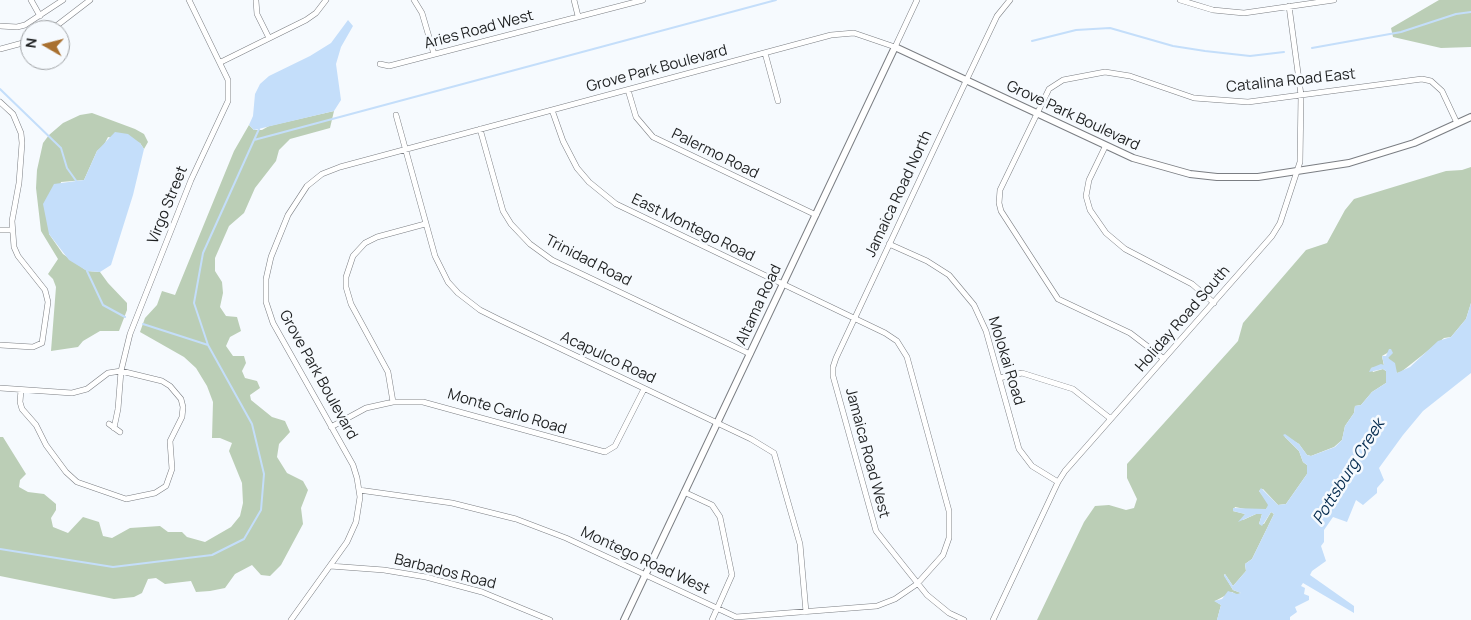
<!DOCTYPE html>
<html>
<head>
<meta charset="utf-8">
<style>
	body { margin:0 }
	#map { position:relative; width:1471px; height:620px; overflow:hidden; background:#f6fafe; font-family:Manrope,sans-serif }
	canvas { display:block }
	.north { position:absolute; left:20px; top:20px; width:50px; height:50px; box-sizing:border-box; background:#f6fafe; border:1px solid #9fa2a5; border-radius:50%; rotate:278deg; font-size:14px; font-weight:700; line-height:20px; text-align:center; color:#1d1f20 }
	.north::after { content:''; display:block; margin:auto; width:18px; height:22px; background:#a9702f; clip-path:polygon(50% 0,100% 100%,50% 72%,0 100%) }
</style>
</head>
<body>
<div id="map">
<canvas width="1471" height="620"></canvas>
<div class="north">N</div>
</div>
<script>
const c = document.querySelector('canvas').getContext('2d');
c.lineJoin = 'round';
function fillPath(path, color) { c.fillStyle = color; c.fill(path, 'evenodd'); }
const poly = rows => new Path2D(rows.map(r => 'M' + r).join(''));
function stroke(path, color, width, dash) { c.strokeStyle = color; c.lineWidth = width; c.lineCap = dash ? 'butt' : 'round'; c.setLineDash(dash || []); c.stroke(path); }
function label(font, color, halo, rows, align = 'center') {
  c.font = font + ' Manrope,sans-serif'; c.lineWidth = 5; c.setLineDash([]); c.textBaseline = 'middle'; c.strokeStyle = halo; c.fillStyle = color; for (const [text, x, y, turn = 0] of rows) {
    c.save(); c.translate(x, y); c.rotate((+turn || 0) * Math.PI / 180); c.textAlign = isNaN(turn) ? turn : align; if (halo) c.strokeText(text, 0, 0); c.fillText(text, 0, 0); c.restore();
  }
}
const green = poly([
	[1439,0,1471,0,1471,47,1441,48,1393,37,1391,28],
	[334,111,330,128,290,139,279,150,276,161,255,188,244,213,229,226,215,258,215,271,222,282,223,293,220,307,226,316,237,317,241,331,230,337,226,346,233,356,244,356,246,363,242,371,245,378,257,381,260,388,250,395,251,400,272,417,285,421,290,432,279,444,277,457,287,473,303,481,308,490,301,508,303,524,281,565,270,576,261,575,252,565,235,574,225,588,210,591,196,592,191,581,165,584,156,578,148,579,142,593,134,597,114,599,0,576,0,437,3,437,26,474,20,480,19,487,28,492,44,494,56,504,56,510,51,518,53,527,68,533,83,517,99,522,103,536,112,538,130,528,160,526,168,532,182,532,187,537,205,542,231,527,240,516,243,503,242,483,229,451,232,443,220,438,212,438,213,402,207,386,196,368,184,357,140,332,145,318,157,305,162,291,175,295,234,151,249,125,254,130,262,130,269,126],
	[92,113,135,129,144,134,148,142,144,149,140,143,108,137,104,145,97,151,84,180,61,182,49,234,63,254,87,271,100,272,108,283,127,303,127,310,119,331,100,331,83,341,78,347,51,351,56,287,53,279,48,274,58,259,41,231,36,188,37,170,43,143,49,135,63,123,80,115],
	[1471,167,1471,303,1466,319,1451,337,1444,338,1401,372,1397,373,1395,370,1388,358,1389,352,1382,356,1384,366,1371,368,1373,372,1383,369,1386,371,1386,383,1372,392,1361,405,1355,406,1354,413,1345,426,1342,440,1334,447,1311,456,1307,455,1299,444,1284,436,1299,451,1303,462,1307,465,1307,474,1286,504,1278,505,1263,489,1259,491,1267,501,1269,506,1266,509,1245,509,1235,507,1233,511,1245,514,1243,520,1256,514,1262,514,1259,524,1264,524,1271,512,1274,514,1252,559,1245,564,1246,571,1233,586,1225,574,1224,575,1233,590,1241,593,1237,595,1232,592,1215,601,1221,605,1217,620,1037,620,1084,522,1095,506,1109,505,1126,510,1134,508,1137,499,1127,478,1127,464,1238,341,1243,323,1306,250,1327,243,1345,210,1354,199,1446,171,1462,170]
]);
const water = poly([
	[348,20,353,26,341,47,336,64,341,100,334,111,254,130,249,125,253,116,255,94,260,84,269,76,310,56,331,43],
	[115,132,128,134,140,143,144,149,133,195,111,265,100,272,87,271,69,260,49,234,43,204,54,184,84,180,97,151],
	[1471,303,1471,373,1423,411,1403,435,1379,468,1384,480,1377,488,1377,493,1363,505,1356,500,1347,522,1333,517,1324,530,1324,542,1321,546,1326,561,1312,571,1310,575,1354,606,1354,613,1303,583,1301,586,1305,588,1304,594,1309,596,1309,600,1295,607,1297,612,1290,617,1290,620,1217,620,1221,605,1214,601,1222,599,1228,591,1237,594,1241,593,1233,590,1224,576,1225,574,1233,586,1246,571,1245,564,1252,559,1274,514,1271,512,1262,526,1259,524,1262,514,1256,514,1238,522,1245,514,1233,511,1233,508,1266,509,1268,505,1259,491,1261,488,1278,505,1286,504,1307,474,1307,465,1303,462,1299,451,1283,435,1285,434,1299,444,1307,455,1311,456,1335,447,1342,440,1345,426,1354,413,1355,406,1361,405,1372,392,1386,383,1386,371,1383,369,1369,372,1371,368,1381,364,1384,365,1382,356,1386,356,1389,349,1391,349,1393,353,1388,358,1395,363,1397,373,1410,367,1438,341,1451,337,1466,319]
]);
const stream = poly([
	[1032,41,1076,30,1110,28,1173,46,1205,51,1250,56,1284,52],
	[1312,48,1401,32,1456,14,1471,12],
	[0,89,61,148,67,168,77,182],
	[254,140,776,0],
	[87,271,103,305,125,317],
	[208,345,194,303,203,253,259,129],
	[0,549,113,567,212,555,244,539,261,510,264,474,252,424,208,345,143,324]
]);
const minor = poly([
	[31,0,40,16],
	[414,0,422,13,434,54],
	[574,0,578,16],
	[1180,0,1213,10,1244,13,1334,0],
	[256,1,257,14,269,38],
	[0,26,17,27,25,25,63,0],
	[51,30,90,0],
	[0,49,30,41],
	[765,53,778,101],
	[221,62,306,20,316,13,326,0],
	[380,64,389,66,643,0],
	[628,90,636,117,653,137,816,215],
	[0,102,13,114,21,133,22,143,19,183,12,221,14,247,18,256,45,290,48,302,42,343,33,347,0,345],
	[396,115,435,256,448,282,458,293,480,310,500,320,751,439,774,453,800,544,806,612],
	[480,129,503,211,511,224,530,244,552,260,750,354],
	[1105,147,1089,180,1086,196,1090,210,1106,233,1125,249,1192,284,1214,303],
	[0,230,12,230],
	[889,244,927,261,949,275,974,305,986,331,1019,449,1032,466,1058,482],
	[1164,359,1130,333,1058,299,1001,211,999,203,1000,190,1049,89,1063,80,1105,72,1130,76,1194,98,1248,102,1422,79,1431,81,1442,91,1457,123],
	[999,378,1022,373,1073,389,1111,419],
	[0,388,72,393,87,389,108,373,121,371,162,381,170,386,181,399,183,407,182,417,170,441,172,469,166,486,155,493,126,499,77,482,66,472,46,445,36,425,22,409,20,402,21,390],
	[393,402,388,372,351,304,346,287,346,277,353,256,365,243,377,237,425,224],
	[109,424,120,432],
	[331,427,366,408,393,402,423,402,605,452,615,446,644,389],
	[114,428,118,409,121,371,130,334,191,180,228,101,228,80,189,0],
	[359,490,452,503,516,519,566,538,736,617,877,606,895,599,917,584,943,555,949,538,949,511,907,357,897,341,885,333,616,204,589,182,577,168,563,141,552,110],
	[684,492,712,505,720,517,732,575,712,620],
	[330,566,384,570,426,577,482,592,550,620],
	[291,620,347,542,356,522,360,497,357,478,353,465,273,323,266,302,266,279,271,257,288,215,307,186,322,174,340,167,831,35,854,33,895,47,917,0],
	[964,620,949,613,927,595,876,531,833,376,833,367,836,358,966,81,997,16,1010,0],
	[993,620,1058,482,1065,471,1272,236,1280,223,1300,162,1301,95,1289,6]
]);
const tertiary = poly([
	[624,620,895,47,1133,158,1190,174,1217,177,1258,177,1349,163,1414,143,1471,117]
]);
const streetNames = [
	["Aries Road West",479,30,-15],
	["Grove Park Boulevard",657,69,-15],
	["Catalina Road East",1291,81,-6],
	["Grove Park Boulevard",1073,116,25],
	["Palermo Road",715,154,26],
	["Jamaica Road North",899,194,-65],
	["Virgo Street",168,205,-68],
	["East Montego Road",693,228,26],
	["Trinidad Road",588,261,27],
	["Altama Road",759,305,-65],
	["Holiday Road South",1183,319,-49],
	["Acapulco Road",608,358,25],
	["Molokai Road",1006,361,73],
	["Grove Park Boulevard",318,375,61],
	["Monte Carlo Road",507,412,17],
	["Jamaica Road West",867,453,75],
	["Montego Road West",645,561,25],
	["Barbados Road",445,572,14]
];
const waterNames = [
	["Pottsburg Creek",1349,472,-58]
];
fillPath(green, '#bbceb6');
fillPath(water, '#c4defa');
stroke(stream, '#c4defa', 2);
stroke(minor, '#7b7e83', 6);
stroke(tertiary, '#7b7e83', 8);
stroke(minor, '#fff', 5);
stroke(tertiary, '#fff', 6);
label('15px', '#1d1f20', '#f6fafe', streetNames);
label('italic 16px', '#032a4e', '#f6fafe', waterNames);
</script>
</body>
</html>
